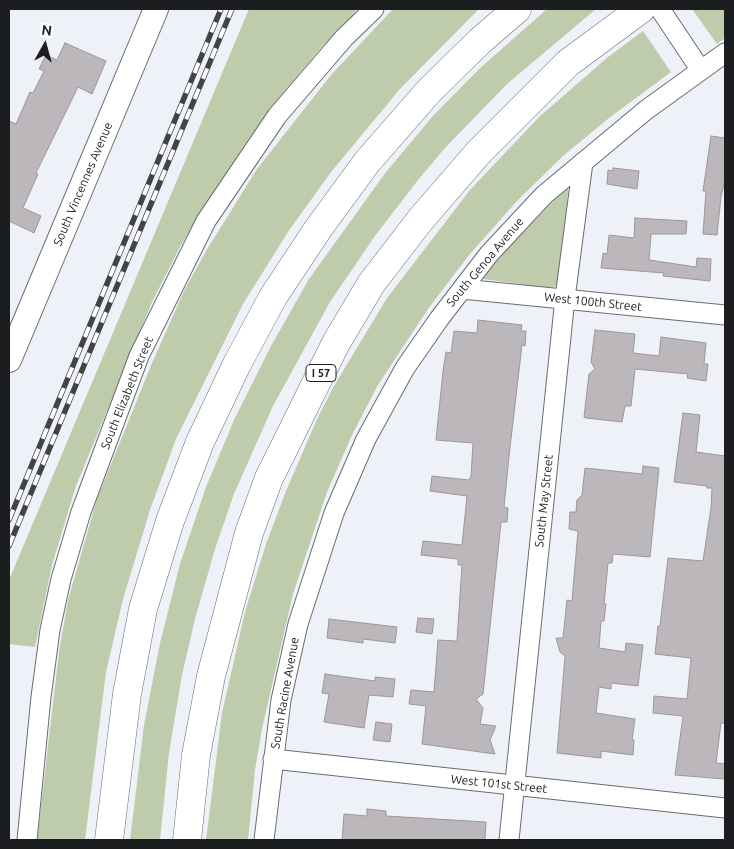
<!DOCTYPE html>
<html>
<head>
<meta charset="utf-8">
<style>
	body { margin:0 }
	#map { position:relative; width:734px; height:849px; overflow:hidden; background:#eef2f8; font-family:Ubuntu,sans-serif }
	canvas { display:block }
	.frame { position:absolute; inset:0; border:10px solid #1b1d1f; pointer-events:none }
	.north { position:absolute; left:20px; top:20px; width:50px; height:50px; -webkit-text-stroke:4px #fff; paint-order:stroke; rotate:7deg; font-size:14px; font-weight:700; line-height:20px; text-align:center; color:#1b1d1f }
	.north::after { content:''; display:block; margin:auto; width:18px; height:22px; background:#1b1d1f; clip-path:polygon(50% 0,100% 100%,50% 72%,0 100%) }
</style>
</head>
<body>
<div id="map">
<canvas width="734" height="849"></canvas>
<div class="frame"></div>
<div class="north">N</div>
</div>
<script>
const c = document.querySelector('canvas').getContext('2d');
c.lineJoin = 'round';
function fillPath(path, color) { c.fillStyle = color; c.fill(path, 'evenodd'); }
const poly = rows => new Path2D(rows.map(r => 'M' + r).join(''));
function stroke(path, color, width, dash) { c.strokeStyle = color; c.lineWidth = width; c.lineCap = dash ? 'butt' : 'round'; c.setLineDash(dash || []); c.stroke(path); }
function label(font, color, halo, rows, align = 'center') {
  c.font = font + ' Ubuntu,sans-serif'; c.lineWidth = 4; c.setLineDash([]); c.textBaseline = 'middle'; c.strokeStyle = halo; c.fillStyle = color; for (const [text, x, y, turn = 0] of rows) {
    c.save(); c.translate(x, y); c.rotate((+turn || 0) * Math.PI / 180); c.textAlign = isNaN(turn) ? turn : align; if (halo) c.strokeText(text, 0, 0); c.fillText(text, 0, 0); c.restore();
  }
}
const green = poly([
	[249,9,357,9,350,20,321,48,284,92,249,138,181,245,152,302,76,486,52,565,35,647,9,644,9,580],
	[393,9,479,9,400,89,331,172,288,232,243,304,176,439,150,510,123,599,106,672,85,840,37,840,59,652,68,600,97,499,152,363,184,291,206,251,257,169,331,75],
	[547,9,596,9,507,84,445,148,418,180,375,236,330,302,273,406,234,494,215,549,195,619,182,675,169,753,160,840,130,840,144,725,160,643,180,564,206,487,234,420,271,346,309,279,386,172,432,117,479,69],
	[692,9,725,9,725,38,717,44],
	[643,31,671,72,609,118,563,156,517,201,469,255,428,309,378,385,353,433,327,492,293,594,262,729,255,770,248,840,206,840,222,713,245,612,266,544,286,491,317,419,334,386,387,298,470,190,539,117,608,57],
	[565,189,568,189,568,192,560,285,550,288,483,279,483,274]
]);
const building = poly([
	[65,43,106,61,92,94,78,87,36,173,38,174,23,208,41,216,34,233,9,221,9,121,16,124,30,92,33,93,44,71,39,69,46,55,57,60,65,43],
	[711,136,725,138,725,180,721,197,717,235,703,234,706,191,703,191,711,136],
	[613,168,639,171,637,189,607,184,608,170,613,171,613,168],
	[635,218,687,221,686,234,651,234,649,260,696,267,697,258,711,259,710,281,663,276,664,273,601,268,603,253,607,254,609,235,634,238,635,218],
	[478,320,522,325,521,331,526,331,525,346,522,345,509,456,504,507,508,508,507,522,501,522,483,694,476,699,483,708,480,724,496,726,490,740,495,754,422,744,426,706,409,704,411,690,434,692,438,640,457,641,462,565,458,565,458,559,421,555,423,541,462,545,467,496,430,491,432,476,469,480,471,476,473,443,436,440,443,371,446,352,451,353,454,331,477,333,478,320],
	[595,330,635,334,633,353,659,356,661,337,706,343,704,364,708,364,706,381,687,378,688,374,635,369,631,406,625,406,622,422,586,418,584,417,589,374,595,369,591,362,595,330],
	[683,413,700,415,696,452,725,456,725,723,721,723,716,763,725,764,725,779,675,775,683,716,653,713,654,696,687,699,691,658,655,654,658,626,660,626,668,558,703,561,711,508,712,488,707,488,707,486,674,482,683,413],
	[643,466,659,468,650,557,613,554,612,563,608,563,604,604,606,604,604,621,601,621,599,648,625,652,626,643,643,645,638,686,611,683,611,689,599,687,596,713,635,719,632,740,634,740,633,755,601,751,601,758,557,753,565,656,560,652,556,638,563,638,567,600,572,601,578,531,569,529,570,512,576,512,577,500,582,495,585,468,642,474,643,466],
	[418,618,434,619,432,634,416,632,418,618],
	[329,619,397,627,395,643,363,639,363,643,327,638,329,619],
	[325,674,375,681,375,677,395,679,393,697,369,695,364,728,324,722,329,694,322,693,325,674],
	[376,722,392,724,390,742,373,740,376,722],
	[367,809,386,811,386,816,486,822,485,840,342,840,344,814,367,816,367,809]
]);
const minor = poly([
	[660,9,700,69],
	[462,289,725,315],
	[273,759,725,808],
	[27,840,41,697,50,630,61,579,81,512,139,356,206,221,277,116,344,38,374,9],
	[264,840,281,700,298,624,334,513,366,439,405,368,439,319,489,254,544,195,646,110,725,53],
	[509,840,565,298,583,162]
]);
const major = poly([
	[9,360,156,9]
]);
const highway = poly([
	[109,840,127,694,143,609,170,521,200,442,237,364,273,297,318,229,367,162,429,91,480,41,517,9],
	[187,840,196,755,211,676,249,533,269,478,336,343,371,284,421,219,479,152,568,63,641,9]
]);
const rail = poly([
	[9,520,221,9],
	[9,546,232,9]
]);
const shields = [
	[321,373,30]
];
const shieldNames = [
	["I 57",321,373]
];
const streetNames = [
	["South Vincennes Avenue",83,184,-67],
	["South Genoa Avenue",485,262,-50],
	["West 100th Street",593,302,6],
	["South Elizabeth Street",127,393,-68],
	["South May Street",544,501,-84],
	["South Racine Avenue",285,693,-80],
	["West 101st Street",499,784,6]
];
fillPath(green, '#beccac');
fillPath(building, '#bbb7bb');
stroke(building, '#9b969b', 1);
stroke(minor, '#696c71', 21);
stroke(major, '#696c71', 26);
stroke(highway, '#696c71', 29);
stroke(minor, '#fff', 19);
stroke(major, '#fff', 24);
stroke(highway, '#fff', 28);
stroke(rail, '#414346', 5.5);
stroke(rail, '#fff', 4, [11]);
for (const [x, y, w] of shields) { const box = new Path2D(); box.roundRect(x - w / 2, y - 8.5, w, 17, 4); c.fillStyle = '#fff'; c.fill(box); stroke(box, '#1b1d1f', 1); }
label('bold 11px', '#1b1d1f', null, shieldNames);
label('12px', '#1b1d1f', '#fff', streetNames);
</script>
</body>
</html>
